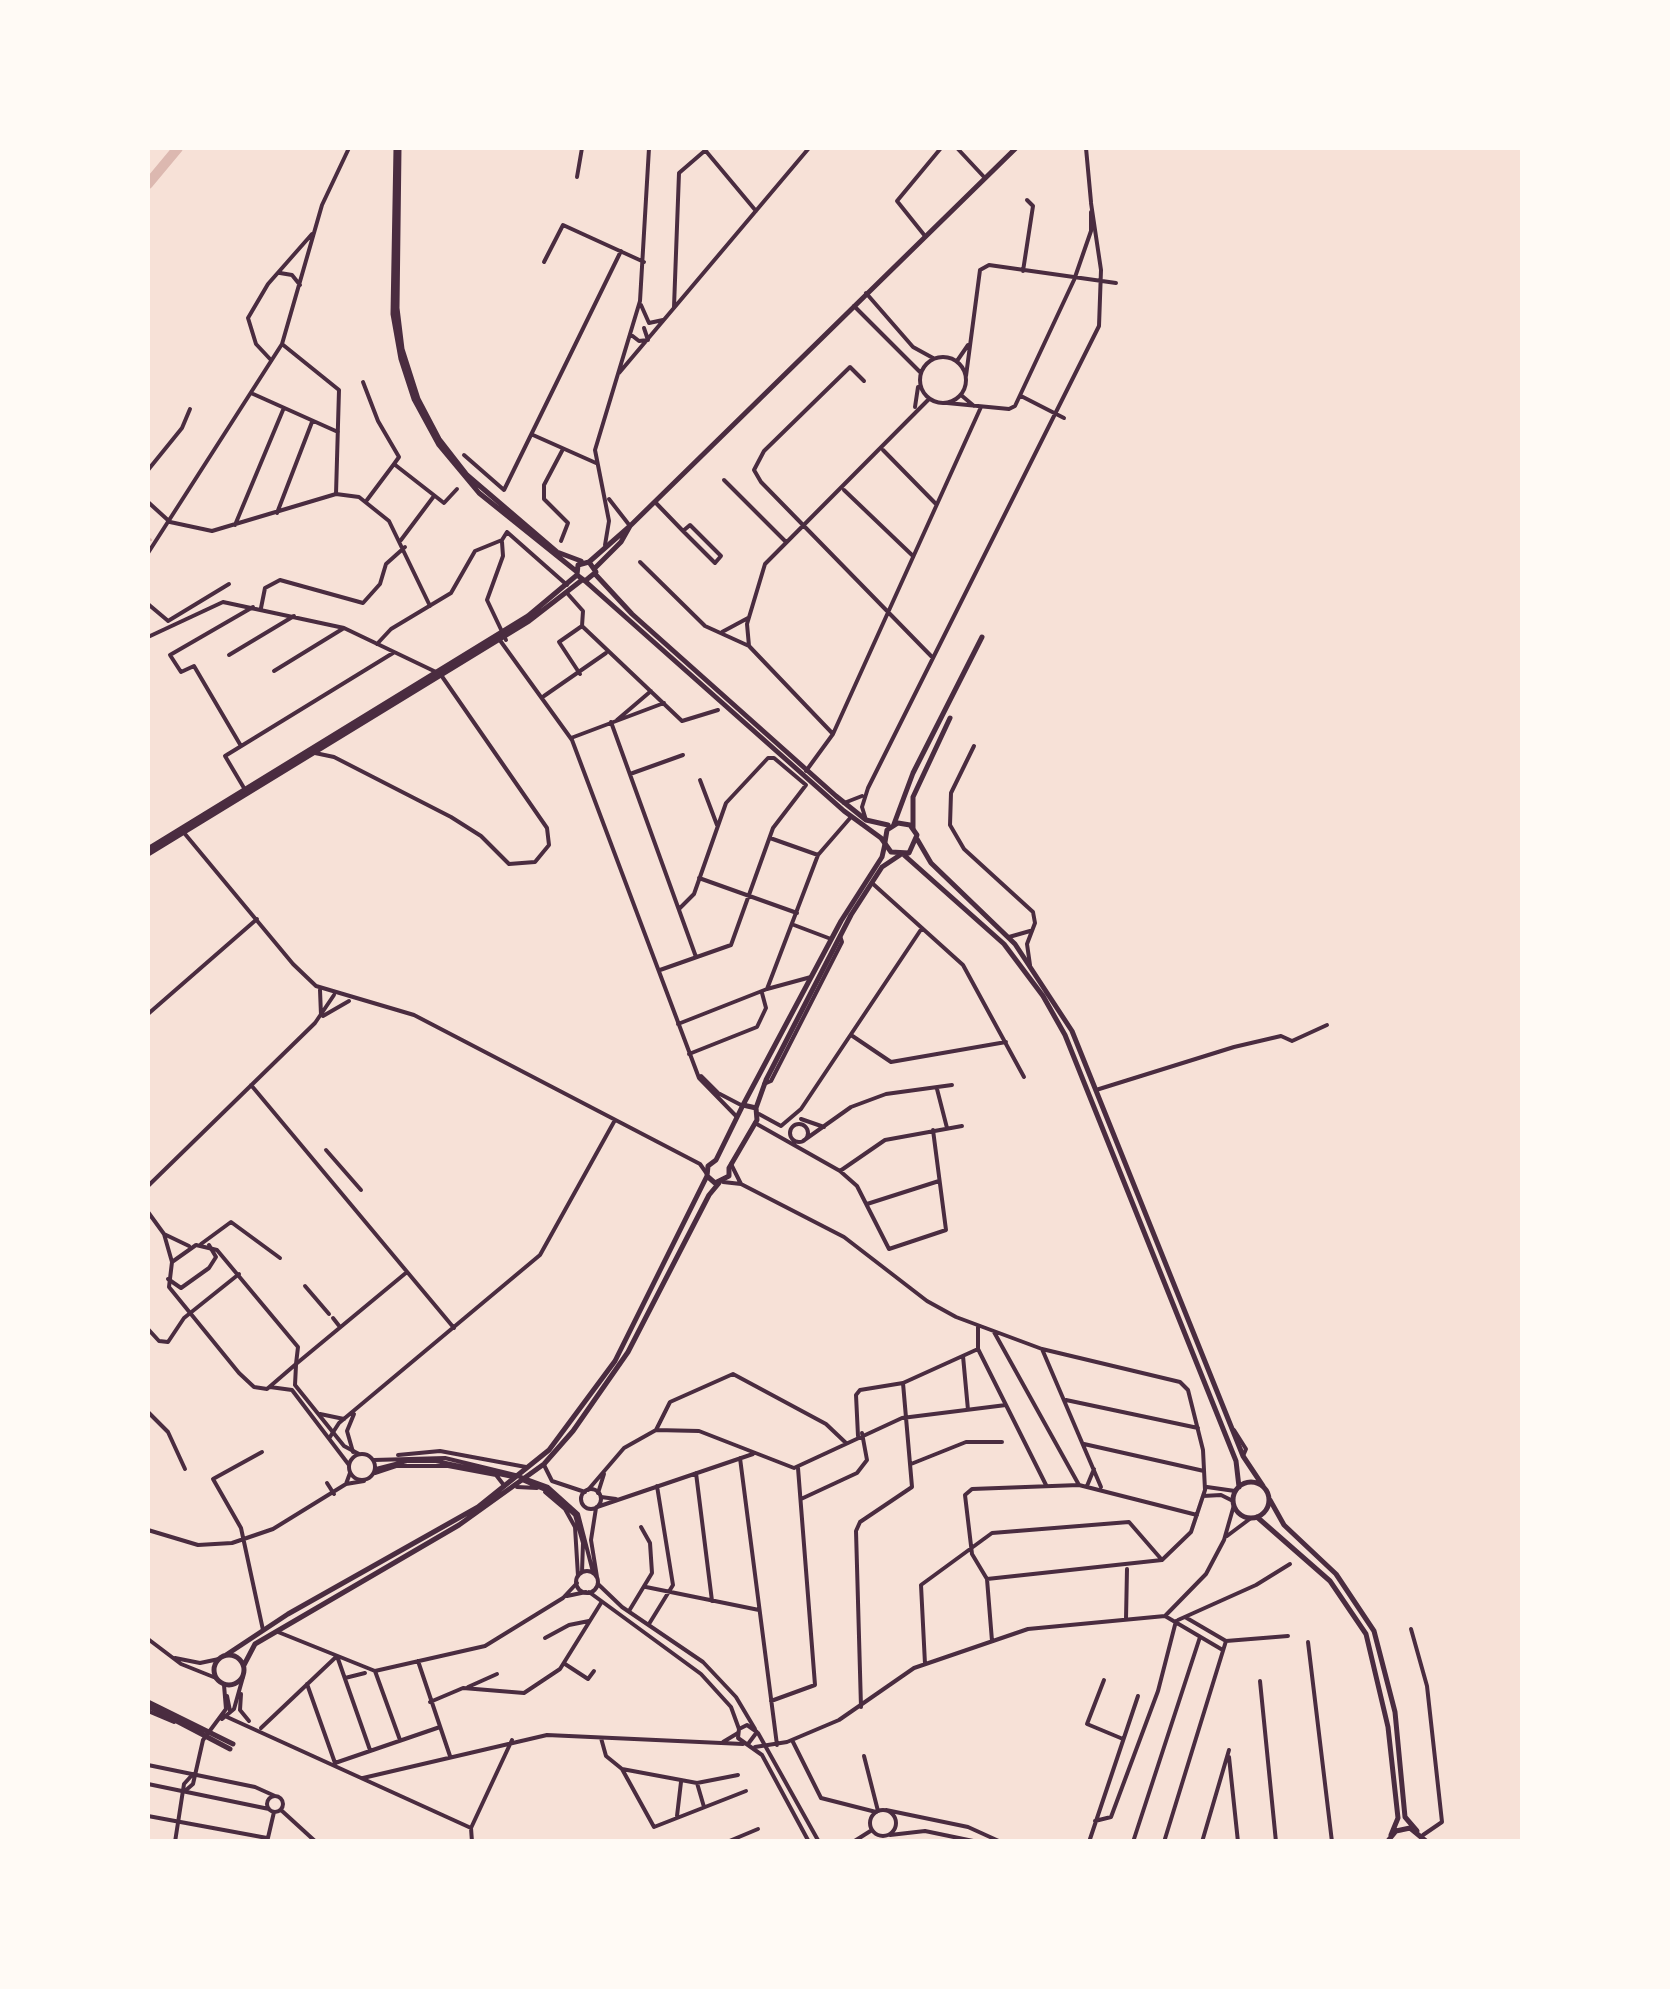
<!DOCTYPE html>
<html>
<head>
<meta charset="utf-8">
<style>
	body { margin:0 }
	#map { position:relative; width:1670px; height:1989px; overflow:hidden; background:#f7e1d7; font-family:Manrope,sans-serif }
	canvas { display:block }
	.frame { position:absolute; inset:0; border:150px solid #fffaf5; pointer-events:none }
</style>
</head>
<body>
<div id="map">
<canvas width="1670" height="1989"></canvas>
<div class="frame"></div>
</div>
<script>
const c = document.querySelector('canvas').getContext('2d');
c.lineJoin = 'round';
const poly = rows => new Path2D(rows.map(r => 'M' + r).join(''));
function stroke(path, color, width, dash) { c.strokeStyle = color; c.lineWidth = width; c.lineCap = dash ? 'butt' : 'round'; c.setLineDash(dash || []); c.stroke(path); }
const stream = poly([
	[148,538,151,540]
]);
const river = poly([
	[148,184,178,148]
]);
const minor = poly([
	[957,148,985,178],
	[1086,148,1091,202],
	[705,150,756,211],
	[577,177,582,148],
	[925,236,897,201,941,148],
	[544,262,563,225,644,262],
	[1023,271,1033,206,1027,200],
	[280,273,292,275,300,285],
	[866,293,913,347,933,358],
	[641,305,649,323,663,320],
	[854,306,920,372],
	[674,307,679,173,708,148],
	[630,334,639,341,648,340,644,328],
	[282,344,339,390,336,494],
	'920 380a23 23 0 1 1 46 0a23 23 0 1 1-46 0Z',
	[270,359,256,344,248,318,268,284,312,234],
	[957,361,968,345],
	[619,373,809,148],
	[966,376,980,270,989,265,1116,283],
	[864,381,850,367,764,451,754,470,761,482,933,658],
	[363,382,378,421,399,457,394,464],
	[251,393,338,432],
	[961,395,974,406],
	[1021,396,1064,418],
	[947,403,1009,409,1015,406,1074,280,1091,231,1091,212],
	[915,407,918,387],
	[533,435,596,463],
	[883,450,936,504],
	[464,455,504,490,621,251],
	[394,464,444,503,457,489],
	[148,470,182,428,190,409],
	[724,480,786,542],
	[844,490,913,556],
	[609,499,630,526],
	[367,500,394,464],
	[148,502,170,522,212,531,336,494,359,497,389,521,430,606],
	[655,502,683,531,715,563,721,556,690,525,683,531],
	[277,513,312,422],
	[235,525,283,410],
	[507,532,567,585],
	[401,540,434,496],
	[561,541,568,523,544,499,544,485,563,449],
	[502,542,503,556,487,600,506,640],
	[605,545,609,521,595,450,640,301,649,148],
	[148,553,282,344,322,205,349,148],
	[640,562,705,626,749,646,833,734],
	[567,593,583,611,582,626],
	[148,604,167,620],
	[261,608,265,588,280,580,363,603,380,584,386,564,405,547],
	[168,621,229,584],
	[722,632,748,618],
	[148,637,223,602,344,628,436,672],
	[499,639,572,740,699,1078,736,1116],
	[377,644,391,629,451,593,475,551,502,540,507,532],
	[749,646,747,624,765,564,929,399],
	[229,655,294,616],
	[274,671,344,628],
	[580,674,559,642,582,626,682,721,718,710],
	[544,696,606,653],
	[617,720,651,691],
	[611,722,696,957],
	[571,738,664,703],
	[241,746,194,666,181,672,170,655,253,607],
	[974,746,951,793,950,825,964,849,1033,912,1035,923,1027,944,1030,965],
	[315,753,334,757,451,817,481,836,509,864,535,862,549,845,547,828,441,675],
	[806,771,833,734,981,407],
	[630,774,683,755],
	[700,780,717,825],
	[244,788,225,756,393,653],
	[844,803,862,796],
	[866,820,862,807,868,788,1099,326,1101,270,1091,203],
	[185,834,293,964,316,986,414,1015,700,1164,707,1174],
	[770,838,818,855],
	[699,878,797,913],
	[872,883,963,965,1024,1077],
	[794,925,831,939],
	[1009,937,1030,931],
	[660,970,731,945,773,828,806,785,774,758,768,758,726,803,694,894,680,908],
	[767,989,811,977],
	[320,990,321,1015],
	[148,1014,257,919],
	[323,1016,349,1001],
	[678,1024,767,989,818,855,851,817],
	[851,1035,891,1062,1006,1042],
	[689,1054,757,1027,766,1008,762,993],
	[701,1076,718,1093,741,1105],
	[764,1084,771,1081,842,942,840,936],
	[251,1085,454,1328],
	[937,1089,947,1128],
	[1096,1090,1234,1047,1281,1036,1292,1041,1327,1025],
	[759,1114,781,1126],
	[801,1119,824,1127],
	[755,1123,840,1171,857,1186,889,1249,946,1230,933,1130],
	'790 1133a9 9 0 1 1 18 0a9 9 0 1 1-18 0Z',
	[781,1126,801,1109,922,928],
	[803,1141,851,1107,886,1094,952,1085],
	[326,1150,361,1190],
	[731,1164,741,1184,844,1237,927,1301,956,1317,1042,1349,1180,1382,1188,1390,1203,1450,1205,1490,1191,1532,1162,1560,987,1579],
	[840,1171,885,1140,962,1126],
	[723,1182,741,1184],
	[148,1186,315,1023,334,995],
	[867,1204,939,1181],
	[201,1244,231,1222,280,1258],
	[168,1279,181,1288,209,1268,216,1257,209,1245],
	[305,1286,329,1314],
	[333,1318,340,1327],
	[978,1326,978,1349,1046,1485],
	[148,1329,159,1341,168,1342,184,1318,239,1274],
	[994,1332,1079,1485],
	[1042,1349,1101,1487],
	[963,1356,968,1410],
	[296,1364,407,1272],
	[1066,1400,1198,1428],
	[148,1412,168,1432,185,1469],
	[320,1414,344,1419],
	[656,1430,670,1402,733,1374,826,1424,846,1443],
	[1234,1430,1246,1449,1243,1456],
	[858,1436,856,1395,860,1390,903,1383,978,1349],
	[330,1437,339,1423,540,1255,615,1120],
	[1084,1444,1204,1471],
	[262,1452,213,1479,241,1528,263,1630],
	[353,1452,347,1431,354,1414],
	[740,1458,777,1745],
	[911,1464,966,1442,1002,1442],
	[696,1473,712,1601],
	[327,1483,334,1494],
	[346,1484,350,1473],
	[1087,1486,1094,1469],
	[1207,1487,1235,1491],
	[588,1490,624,1448,656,1430,699,1431,794,1468,902,1418,1006,1405],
	[598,1493,604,1474],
	[1203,1496,1221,1495,1233,1501],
	[601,1497,616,1499],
	[801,1499,857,1473,867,1460,862,1433],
	[597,1507,753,1454],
	[148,1530,198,1545,232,1543,273,1529,346,1484,364,1481],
	[1227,1536,1251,1518],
	[646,1587,759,1610],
	[567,1596,586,1592],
	[629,1611,652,1573,650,1543,641,1527],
	[1165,1616,1206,1574,1224,1540,1234,1505],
	[1185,1617,1226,1641,1288,1636],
	[1126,1619,1127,1569],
	[1178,1620,1256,1585,1290,1564],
	[649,1624,673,1585,657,1486],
	[1411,1629,1427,1686,1442,1822,1423,1835],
	[278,1632,375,1671,485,1646,563,1598,577,1583],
	[545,1638,569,1625,589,1621],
	[148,1639,181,1664,216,1678],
	[992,1641,987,1579,972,1554,965,1495,972,1489,1079,1485,1197,1515],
	[1308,1642,1332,1842],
	[337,1656,370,1750],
	[175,1658,200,1663,219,1659],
	[418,1661,450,1756],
	[565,1664,588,1679,594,1671],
	[925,1664,921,1585,992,1533,1129,1522,1162,1560],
	[375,1671,400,1740],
	[345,1678,365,1673],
	[1104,1680,1087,1724,1123,1739],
	[1260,1681,1276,1842],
	[307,1684,335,1763,440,1727],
	[468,1687,497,1674],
	[241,1694,240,1710,249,1721],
	[227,1696,230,1711],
	[771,1701,815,1685,798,1468],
	[430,1702,463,1688,524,1693,560,1669,601,1603],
	[861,1707,856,1531,860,1522,912,1487,903,1383],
	[148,1711,174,1722],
	[227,1717,471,1828],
	[261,1728,337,1656],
	[601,1738,606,1756,622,1769,697,1783,738,1775],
	[792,1740,821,1798,876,1812],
	[723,1742,738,1733],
	[755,1747,787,1742,839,1720,914,1668,1028,1629,1165,1616,1221,1649],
	[864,1756,878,1811],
	[1229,1757,1238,1842],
	[148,1765,255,1787,275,1796],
	[622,1769,654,1827,746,1791],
	[363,1778,547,1735,743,1744],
	[697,1783,704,1807],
	[148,1784,269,1809],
	'267 1804a8 8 0 1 1 16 0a8 8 0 1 1-16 0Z',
	[281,1810,316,1842],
	[148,1816,267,1838],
	[677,1816,681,1782],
	[1095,1821,1111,1817,1158,1691,1176,1621],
	[267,1842,274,1812],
	[472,1842,471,1828,512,1740],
	[727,1842,758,1829],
	[1089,1842,1138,1696],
	[1133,1842,1200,1637],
	[1164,1842,1226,1641],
	[1202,1842,1229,1750]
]);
const tertiary = poly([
	[148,1212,164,1234,189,1246],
	[164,1234,172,1262],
	[196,1245,217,1250,298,1347,296,1364,267,1389,254,1387,239,1373,169,1287,172,1262,196,1245],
	[296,1365,295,1385,344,1446,359,1454],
	[270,1387,292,1390,349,1465],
	'349 1467a13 13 0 1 1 26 0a13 13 0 1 1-26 0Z',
	[398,1455,440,1451,526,1467],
	[374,1460,445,1458,515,1475,548,1487,578,1514,593,1572],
	[544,1465,552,1481,585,1492],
	[376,1469,407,1461,436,1461,513,1477],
	[375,1473,396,1466,448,1466,496,1475,503,1484],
	[522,1480,550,1492,575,1515,583,1543,582,1572],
	[517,1487,537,1488],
	'581 1499a10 10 0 1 1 20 0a10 10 0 1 1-20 0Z',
	[545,1492,565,1509,575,1527,578,1576],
	[596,1508,591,1540,597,1577],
	'576 1582a11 11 0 1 1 22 0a11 11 0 1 1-22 0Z',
	[598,1584,622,1607,703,1662,736,1697,755,1729],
	[589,1592,701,1674,731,1707,739,1729],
	[222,1719,234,1709,243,1677],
	[758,1733,819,1842],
	[748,1744,757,1732,747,1725,739,1729,738,1738,762,1755,809,1842],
	[185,1791,193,1784,203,1740,226,1709,224,1685],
	'870 1823a13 13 0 1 1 26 0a13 13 0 1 1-26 0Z',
	[886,1810,968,1827,1001,1842],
	[890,1835,925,1831,978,1842],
	[175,1842,184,1784,193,1774],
	[853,1842,872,1830]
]);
const secondary = poly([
	[894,824,913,773,982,637],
	[913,828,913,797,950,718],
	[743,1105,841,921,882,857,885,844],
	[743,1105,756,1108,757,1120,729,1168,729,1176,715,1183,707,1176,708,1166,716,1160,743,1105],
	[756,1108,766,1080,851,915,882,867,900,855],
	'214 1670a15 15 0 1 1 30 0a15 15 0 1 1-30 0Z',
	[226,1655,288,1614,478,1507,549,1450,615,1361,707,1176],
	[244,1665,255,1644,459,1525,544,1464,573,1431,628,1352,709,1195,719,1183]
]);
const primary = poly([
	[396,148,393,314,401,359,414,399,439,445,479,493,576,571],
	[399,148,397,308,402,349,418,399,439,439,467,475,557,552,581,561],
	[589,562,596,572,585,581,577,575,578,565,589,562,630,526,1016,148],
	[595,568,621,542,630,526],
	[596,575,632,614,836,796,866,820,888,825],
	[585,581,844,811,881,838,891,852,909,853,917,835,910,825,898,823,887,830,885,842],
	[917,839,931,863,1015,944,1072,1031,1243,1456,1263,1486],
	[148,849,528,616,577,575],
	[148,854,529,621,582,580],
	[904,855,1004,944,1043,996,1065,1035,1236,1461,1239,1487],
	'1233 1500a18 18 0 1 1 36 0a18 18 0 1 1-36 0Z',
	[1270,1500,1284,1525,1336,1574,1374,1631,1395,1712,1405,1817,1417,1831],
	[1257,1517,1330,1581,1366,1634,1388,1727,1398,1818,1391,1835],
	[148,1702,233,1744],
	[148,1706,230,1749],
	[1387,1842,1396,1831,1410,1828,1427,1842]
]);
stroke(stream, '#dcb8b0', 2.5);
stroke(river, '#dcb8b0', 10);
stroke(minor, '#4a2c40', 4);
stroke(tertiary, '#4a2c40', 4);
stroke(secondary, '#4a2c40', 5);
stroke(primary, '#4a2c40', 5);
</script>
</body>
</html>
